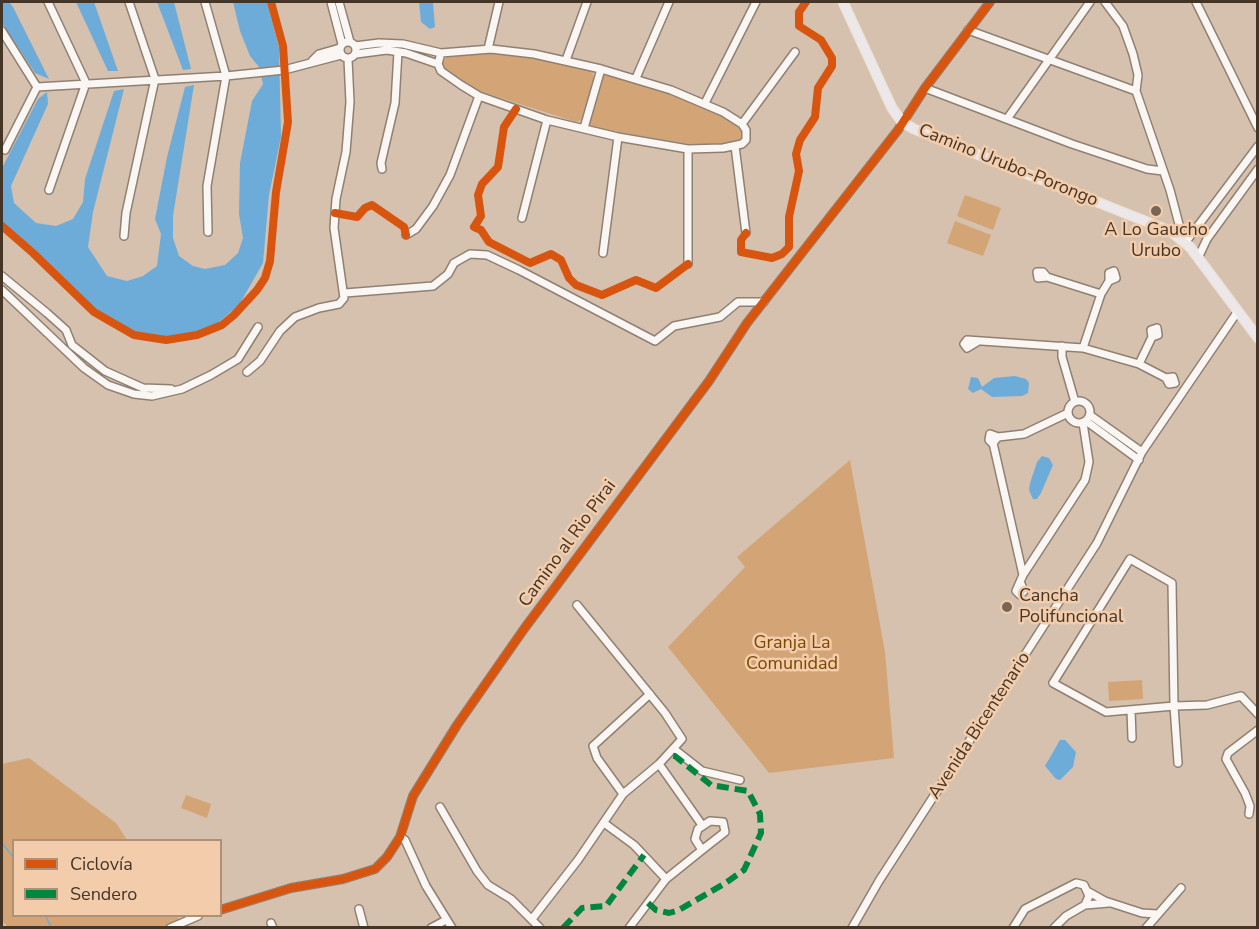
<!DOCTYPE html>
<html>
<head>
<meta charset="utf-8">
<style>
	body { margin:0 }
	#map { position:relative; width:1259px; height:929px; overflow:hidden; background:#d6c1ae; font-family:"Nunito Sans",sans-serif }
	canvas { display:block }
	.frame { position:absolute; inset:0; border:3px solid #443527; pointer-events:none }
	.legend { position:absolute; left:12px; top:839px; width:210px; height:78px; box-sizing:border-box; background:#f3cdab; border:2px solid #ad9076; margin:0; padding:8px 10px; list-style:none; font-size:18px; color:#443527 }
	.legend li { display:flex; align-items:center; gap:12px; height:30px }
	.legend b { width:30px; border:2px solid #ad9076 }
</style>
</head>
<body>
<div id="map">
<canvas width="1259" height="929"></canvas>
<div class="frame"></div>
<ul class="legend">
<li><b style="height:8px;background:#d8550f"></b>Ciclovía</li>
<li><b style="height:8px;background:#00873e"></b>Sendero</li>
</ul>
</div>
<script>
const c = document.querySelector('canvas').getContext('2d');
c.lineJoin = 'round';
function fillPath(path, color) { c.fillStyle = color; c.fill(path, 'evenodd'); }
const poly = rows => new Path2D(rows.map(r => 'M' + r).join(''));
function stroke(path, color, width, dash) { c.strokeStyle = color; c.lineWidth = width; c.lineCap = dash ? 'butt' : 'round'; c.setLineDash(dash || []); c.stroke(path); }
function label(font, color, halo, rows, align = 'center') {
  c.font = font + ' "Nunito Sans",sans-serif'; c.lineWidth = 5; c.setLineDash([]); c.textBaseline = 'middle'; c.strokeStyle = halo; c.fillStyle = color; for (const [text, x, y, turn = 0] of rows) {
    c.save(); c.translate(x, y); c.rotate((+turn || 0) * Math.PI / 180); c.textAlign = isNaN(turn) ? turn : align; if (halo) c.strokeText(text, 0, 0); c.fillText(text, 0, 0); c.restore();
  }
}
const green = poly([
	[475,52,528,57,592,70,594,79,581,120,576,122,482,92,459,81,443,68,442,63,448,55],
	[609,74,705,106,741,128,744,137,734,143,702,146,593,128,590,127,589,118,596,95,602,77],
	[965,195,1001,208,993,230,957,216],
	[955,221,991,235,983,256,947,243],
	[850,460,885,652,894,758,769,773,668,647,745,567,737,557],
	[1142,680,1143,699,1109,701,1108,682],
	[29,758,116,823,127,840,14,840,14,916,177,916,183,927,9,928,2,921,2,764],
	[186,795,211,804,207,818,181,808]
]);
const water = poly([
	[2,2,9,2,13,7,49,79,35,73,2,23],
	[76,2,94,2,118,71,108,71],
	[157,2,174,2,191,69,183,70],
	[233,2,267,2,279,48,281,137,269,195,263,263,239,305,214,326,188,334,154,337,132,331,105,317,33,248,2,223,2,168,38,99,47,92,48,104,11,186,14,203,36,223,56,226,73,219,83,202,85,179,114,91,124,89,93,212,88,247,107,276,127,281,143,276,157,266,161,234,155,219,167,157,185,87,194,85,173,216,173,238,179,256,193,266,205,269,225,265,238,253,243,238,239,214,240,163,252,101,263,84,259,67,250,56,240,31],
	[419,2,433,2,435,27,430,29,421,22],
	[1015,376,1026,379,1029,383,1028,393,1022,396,992,397,981,389,973,393,968,389,971,377,978,378,982,387,994,378],
	[1042,456,1049,458,1053,465,1041,493,1037,499,1033,499,1029,490,1030,483,1037,462],
	[1060,740,1065,740,1076,752,1073,767,1060,780,1056,779,1045,766]
]);
const stream = poly([
	[2,843,14,858],
	[46,916,51,928]
]);
const minor = poly([
	[48,2,86,83,49,190],
	[205,2,226,76,207,186,208,232],
	[331,2,342,44],
	[339,2,350,42],
	[1105,2,1123,26,1133,54,1138,75,1136,91,1170,190,1180,228,1179,237],
	[1196,2,1258,128],
	[968,30,1136,91],
	[2,31,37,87,5,150],
	'340 50a8 8 0 1 1 16 0a8 8 0 1 1-16 0Z',
	[355,46,379,43,403,44,441,53,491,49,534,54,601,69,671,90,723,112,742,124,746,130,746,140,742,144,723,148,688,149,618,137,547,120,479,96,461,85,441,71,438,64,441,53],
	[488,49,499,2],
	[356,54,387,50,406,53,438,64],
	[566,60,587,2],
	[312,61,319,54,340,48],
	[636,78,669,2],
	[37,87,226,76,284,70,341,55],
	[925,88,1072,144,1147,169,1163,171],
	[705,103,756,2],
	[1007,119,1090,2],
	[742,124,795,52],
	[584,128,601,69],
	[735,146,746,233],
	[382,169,381,163,395,103,398,52],
	[522,218,547,120],
	[406,235,416,229,433,206,450,175,479,96],
	[124,236,126,213,155,79,129,2],
	[1185,243,1258,146],
	[603,253,618,137],
	[1198,258,1207,239,1258,169],
	[688,264,688,149],
	[2,276,47,313,66,330,72,345,105,371,143,388,171,389],
	[1047,277,1043,272,1037,272,1038,278,1047,277,1101,294],
	[2,290,84,368,108,385,134,394,152,396,182,389,211,375,238,359,258,327],
	[345,293,433,286,448,274,454,263,470,254,487,255,519,270,655,341,674,326,720,317,738,302,764,302],
	[977,342,967,348,964,344,967,340,1083,348,1139,364,1166,378,1173,377,1175,383,1169,384,1166,378],
	[1062,346,1062,357,1075,402],
	[1083,348,1101,294,1109,281,1116,278,1114,271,1109,273,1109,281],
	[1139,364,1152,337,1158,335,1157,328,1151,330,1152,337],
	[247,372,260,361,280,331,295,317,319,308,339,304,344,298,334,228,336,199,346,152,350,102,348,59],
	'1068 412a11 11 0 1 1 22 0a11 11 0 1 1-22 0Z',
	[1090,415,1142,452],
	[1086,421,1139,460],
	[993,444,989,440,990,434,998,437],
	[1023,575,993,443,998,437,1024,434,1068,413],
	[1021,584,1024,591,1020,595,1016,591,1023,575,1085,480,1089,462,1083,423],
	[1131,710,1132,738],
	[674,749,702,771,740,780],
	[1178,763,1174,706,1172,583,1130,559,1053,683,1106,712,1174,706,1207,705,1241,696,1258,714],
	[659,764,702,825],
	[623,794,597,758,593,746,650,694],
	[440,807,477,871,488,885,511,899,540,928],
	[1249,814,1250,806,1245,793,1226,759,1228,753,1258,730],
	[604,823,634,845,666,879],
	[400,837,405,840,426,886,452,928],
	[1089,892,1105,901,1142,913,1157,914],
	[1085,905,1109,903],
	[359,909,364,928],
	[220,910,291,888,343,879,375,869,387,857,400,837,413,796,457,725,524,629,709,381,747,323,898,130,925,88,990,2],
	[532,919,578,860,623,794,659,764,682,739,665,713,577,605],
	[271,923,273,928],
	[170,928,198,916],
	[431,928,446,920],
	[629,928,666,879,702,850,725,832,723,822,710,821,698,829,695,839,702,850],
	[852,928,879,881,1097,543,1142,452,1238,311],
	[1013,928,1025,909,1076,883,1084,885,1089,896,1085,905,1066,916,1054,928],
	[1146,928,1181,888]
]);
const major = poly([
	[843,2,892,108,902,122,914,129,1170,231,1190,247,1258,338]
]);
const quiet = poly([
	[648,903,656,910,669,913,679,910,724,884,744,870,761,833,760,814,748,791,711,785,675,756,668,755],
	[563,928,582,908,606,906,644,855]
]);
const cycleway = poly([
	[516,109,504,127,498,167,482,184,478,195,481,216,474,227,481,230,489,242,530,263,551,254,561,260,569,278,576,285,602,295,636,280,656,288,688,264],
	[335,213,357,217,365,208,372,205,404,227,406,235],
	[2,226,33,253,94,312,134,335,166,340,197,335,222,325,234,315,257,290,265,278,270,261,276,192,288,122,283,46,271,2],
	[746,233,741,240,741,252,772,258,782,254,789,247,789,217,799,171,796,154,800,140,815,117,818,88,832,66,832,58,821,40,799,26,799,12,806,2],
	[220,910,291,888,343,879,375,869,387,857,400,837,413,796,457,725,524,629,709,381,747,323,898,130,925,88,990,2]
]);
const markers = [
	[1156,211,6,"#776656"],
	[1007,607,6,"#776656"]
];
const streetNames = [
	["Camino Urubo-Porongo",1008,166,22],
	["Camino al Rio Pirai",568,544,-54],
	["Avenida Bicentenario",980,726,-57]
];
const poiNames = [
	["A Lo Gaucho",1156,231],
	["Urubo",1156,252],
	["Cancha",1019,597,"left"],
	["Polifuncional",1019,618,"left"]
];
const parkNames = [
	["Granja La",792,644],
	["Comunidad",792,665]
];
fillPath(green, '#d3a576');
fillPath(water, '#6dacd9');
stroke(stream, '#6dacd9', 1.5);
stroke(minor, '#908072', 10);
stroke(major, '#ede3db', 11);
stroke(minor, '#f9f6f3', 7);
stroke(major, '#ece7e9', 8);
stroke(quiet, '#00873e', 6, [12, 6]);
stroke(cycleway, '#d8550f', 8);
for (const [x, y, r, color] of markers) { const dot = new Path2D(); dot.arc(x, y, r, 0, 2 * Math.PI); c.fillStyle = color; c.fill(dot); stroke(dot, '#f3cdab', 2); }
label('18px', '#443527', '#f3cdab', streetNames);
label('18px', '#443527', '#f3cdab', poiNames);
label('18px', '#7c4801', '#f3cdab', parkNames);
</script>
</body>
</html>
